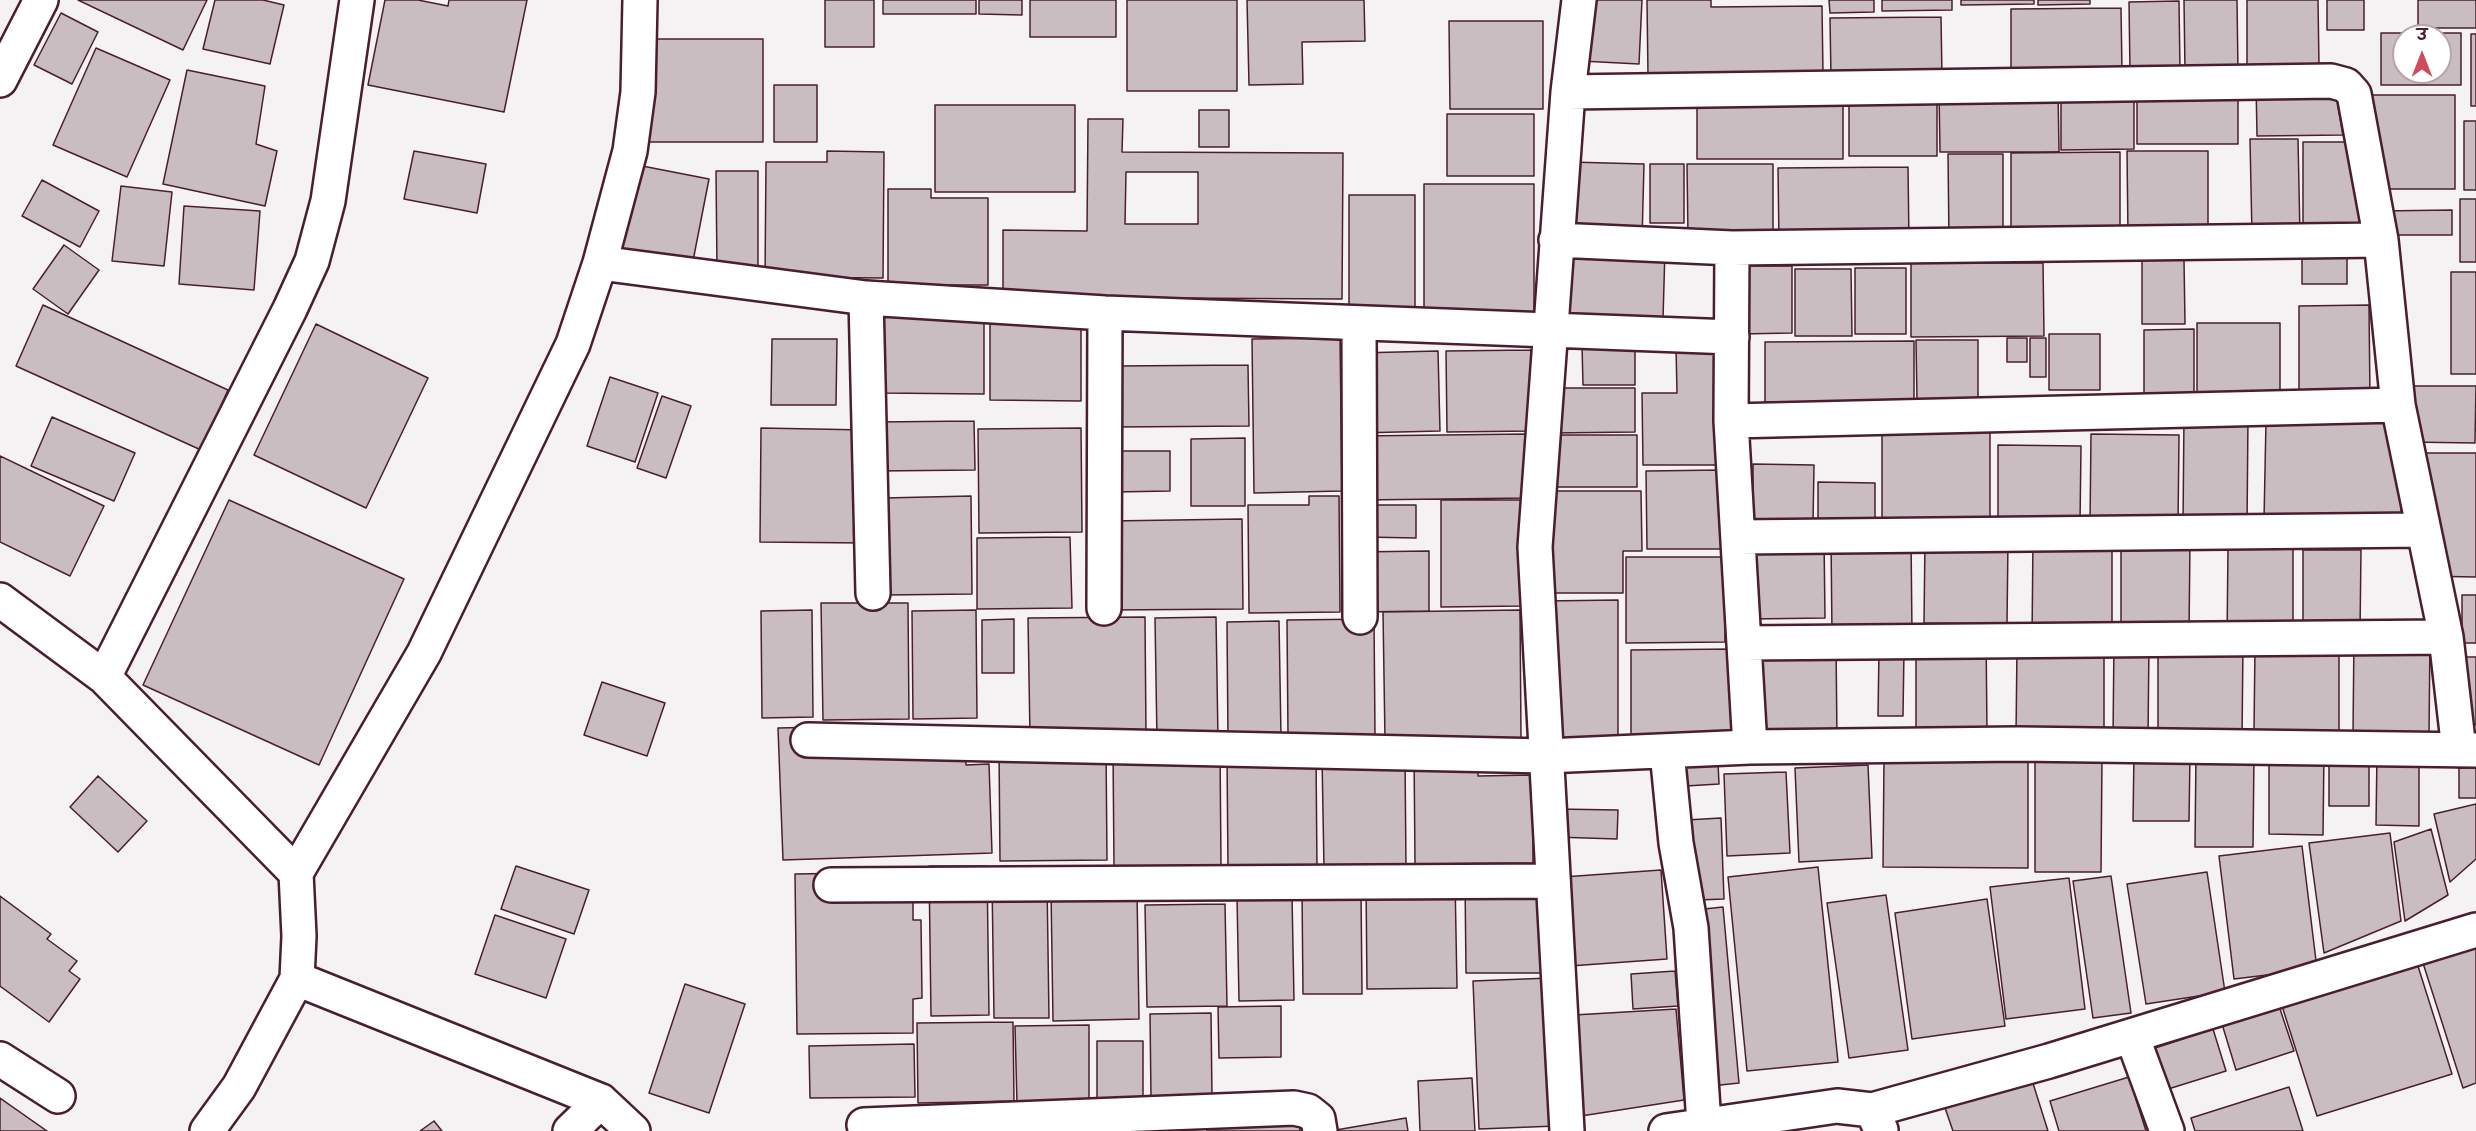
<!DOCTYPE html>
<html>
<head>
<meta charset="utf-8">
<style>
	body { margin:0 }
	#map { position:relative; width:2476px; height:1131px; overflow:hidden; background:#f4f2f2; font-family:"Gochi Hand","Playpen Sans Deva",sans-serif }
	canvas { display:block }
	.north { position:absolute; left:2392px; top:24px; width:60px; height:60px; box-sizing:border-box; background:#fff; border:2px solid #b7a5aa; border-radius:50%; rotate:0deg; font-size:16px; font-weight:700; line-height:24px; text-align:center; color:#4a1f2b }
	.north::after { content:''; display:block; margin:auto; width:21px; height:27px; background:#d1495b; clip-path:polygon(50% 0,100% 100%,50% 72%,0 100%) }
</style>
</head>
<body>
<div id="map">
<canvas width="2476" height="1131"></canvas>
<div class="north">उ</div>
</div>
<script>
const c = document.querySelector('canvas').getContext('2d');
c.lineJoin = 'round';
function fillPath(path, color) { c.fillStyle = color; c.fill(path, 'evenodd'); }
const poly = rows => new Path2D(rows.map(r => 'M' + r).join(''));
function stroke(path, color, width, dash) { c.strokeStyle = color; c.lineWidth = width; c.lineCap = dash ? 'butt' : 'round'; c.setLineDash(dash || []); c.stroke(path); }
const building = poly([
	[78,0,207,0,183,50,78,0],
	[215,0,263,0,284,5,270,64,203,49,215,0],
	[385,0,418,0,448,6,449,0,527,0,504,112,368,85,385,0],
	[825,0,874,0,874,47,825,47,825,0],
	[883,0,976,0,976,14,883,14,883,0],
	[979,0,1022,0,1022,15,979,14,979,0],
	[1030,0,1116,0,1116,37,1030,37,1030,0],
	[1127,0,1237,0,1237,91,1127,91,1127,0],
	[1247,0,1364,0,1365,41,1302,42,1303,84,1249,85,1247,0],
	[1583,0,1642,0,1639,64,1581,61,1583,0],
	[1647,0,1711,0,1711,7,1822,6,1823,74,1648,76,1647,0],
	[1829,0,1874,0,1874,12,1830,13,1829,0],
	[1882,0,1952,0,1952,10,1882,11,1882,0],
	[1961,0,2034,0,2034,4,1961,5,1961,0],
	[2038,0,2090,0,2090,4,2038,5,2038,0],
	[2184,0,2237,0,2238,72,2185,72,2184,0],
	[2247,0,2318,0,2319,67,2247,68,2247,0],
	[2327,0,2364,0,2364,30,2327,30,2327,0],
	[2418,0,2476,0,2476,28,2418,28,2418,0],
	[2179,1,2180,71,2130,72,2129,2,2179,1],
	[2121,8,2122,72,2011,74,2011,9,2121,8],
	[61,13,98,32,72,84,34,65,61,13],
	[1941,17,1942,77,1831,78,1830,18,1941,17],
	[1449,21,1543,21,1543,109,1450,109,1449,21],
	[2381,33,2461,33,2461,85,2381,85,2381,33],
	[2404,36,2440,36,2440,72,2404,72,2404,36],
	[2471,34,2476,34,2476,106,2471,106,2471,34],
	[646,39,763,39,763,142,646,142,646,39],
	[96,48,170,80,127,177,53,145,96,48],
	[187,70,265,86,256,144,277,151,265,206,163,184,187,70],
	[2256,82,2334,82,2343,135,2257,136,2256,82],
	[774,85,817,85,817,142,774,142,774,85],
	[2061,85,2134,85,2134,149,2061,150,2061,85],
	[2058,89,2059,152,1940,152,1939,90,2058,89],
	[2342,95,2455,95,2455,189,2366,189,2342,95],
	[1849,97,1937,97,1937,156,1849,156,1849,97],
	[1843,99,1843,159,1697,159,1697,100,1843,99],
	[2238,100,2238,144,2137,144,2137,101,2238,100],
	[935,105,1075,105,1075,192,935,192,935,105],
	[1199,110,1229,110,1229,147,1199,147,1199,110],
	[1447,114,1534,114,1534,176,1447,176,1447,114],
	[1088,119,1123,119,1122,152,1343,153,1342,299,1003,297,1003,230,1087,231,1088,119],
	[1126,172,1198,172,1198,224,1125,224,1126,172],
	[2464,121,2476,121,2476,190,2464,190,2464,121],
	[2250,139,2298,139,2300,236,2252,236,2250,139],
	[2303,142,2350,142,2367,232,2303,232,2303,142],
	[414,151,486,164,477,213,404,199,414,151],
	[827,151,884,152,883,278,765,277,766,162,827,162,827,151],
	[2127,151,2208,151,2208,236,2128,236,2127,151],
	[2120,152,2120,236,2011,236,2011,153,2120,152],
	[1948,154,2003,154,2003,242,1949,242,1948,154],
	[1570,162,1644,164,1642,240,1568,238,1570,162],
	[632,164,709,179,692,266,615,252,632,164],
	[1650,164,1684,164,1684,223,1650,223,1650,164],
	[1687,164,1773,164,1773,237,1688,237,1687,164],
	[1908,167,1909,242,1779,243,1778,168,1908,167],
	[716,171,758,171,758,269,717,269,716,171],
	[42,180,99,211,80,247,22,216,42,180],
	[1424,184,1534,184,1534,316,1424,316,1424,184],
	[121,186,172,192,164,266,112,261,121,186],
	[888,189,931,189,931,198,988,198,988,285,888,285,888,189],
	[1349,195,1415,195,1415,316,1349,316,1349,195],
	[2460,199,2476,199,2476,262,2460,262,2460,199],
	[184,206,260,211,254,290,179,284,184,206],
	[2452,210,2452,235,2382,235,2381,211,2452,210],
	[64,245,99,270,68,314,33,289,64,245],
	[1571,247,1665,249,1663,319,1570,316,1571,247],
	[2302,253,2347,253,2347,284,2302,284,2302,253],
	[2142,260,2184,260,2185,324,2142,324,2142,260],
	[1911,263,2043,263,2044,336,1911,337,1911,263],
	[1739,266,1792,266,1792,333,1740,334,1739,266],
	[1855,268,1906,268,1906,334,1855,334,1855,268],
	[1795,269,1851,269,1852,336,1795,336,1795,269],
	[2451,272,2476,272,2476,374,2451,374,2451,272],
	[43,305,228,390,201,450,16,366,43,305],
	[2369,305,2370,401,2299,401,2299,306,2369,305],
	[883,306,984,306,984,394,881,393,883,306],
	[990,318,1081,319,1081,401,990,400,990,318],
	[2197,323,2280,323,2280,398,2197,398,2197,323],
	[316,324,428,378,366,508,254,455,316,324],
	[2194,329,2194,399,2144,399,2144,330,2194,329],
	[2049,334,2100,334,2100,390,2049,390,2049,334],
	[1340,338,1342,491,1254,493,1252,339,1340,338],
	[2007,338,2027,338,2027,362,2007,362,2007,338],
	[2030,338,2046,338,2046,377,2030,377,2030,338],
	[772,339,837,339,836,405,771,405,772,339],
	[1916,340,1978,340,1978,401,1917,401,1916,340],
	[1914,341,1914,401,1765,402,1765,342,1914,341],
	[1582,346,1635,346,1635,385,1583,385,1582,346],
	[1721,346,1721,465,1643,465,1642,393,1677,393,1676,347,1721,346],
	[1531,350,1533,431,1447,432,1446,351,1531,350],
	[1438,351,1440,431,1358,433,1358,353,1438,351],
	[1248,365,1249,426,1116,427,1116,366,1248,365],
	[610,377,658,393,635,462,587,446,610,377],
	[2408,386,2476,386,2475,443,2408,442,2408,386],
	[1551,388,1635,388,1635,432,1551,433,1551,388],
	[662,396,691,406,666,478,637,468,662,396],
	[2184,415,2248,416,2247,526,2183,525,2184,415],
	[52,417,135,453,114,501,31,466,52,417],
	[974,421,975,470,876,471,876,422,974,421],
	[1882,421,1990,422,1990,523,1882,522,1882,421],
	[2266,421,2402,422,2401,522,2264,520,2266,421],
	[761,428,866,430,865,543,760,542,761,428],
	[1081,428,1082,532,979,533,978,429,1081,428],
	[1527,434,1528,498,1359,500,1358,436,1527,434],
	[2091,434,2179,435,2178,525,2090,525,2091,434],
	[1552,435,1637,435,1637,487,1552,487,1552,435],
	[1245,438,1245,506,1191,506,1191,439,1245,438],
	[1998,445,2081,446,2080,523,1998,523,1998,445],
	[1112,451,1170,451,1170,491,1113,492,1112,451],
	[2423,453,2476,453,2476,577,2422,576,2423,453],
	[0,456,104,506,70,576,0,542,0,456],
	[1753,464,1814,465,1813,523,1753,523,1753,464],
	[1722,470,1722,549,1647,549,1646,471,1722,470],
	[1818,482,1875,483,1875,520,1818,520,1818,482],
	[1542,491,1641,491,1642,551,1623,551,1623,593,1542,593,1542,491],
	[971,496,972,594,885,595,884,498,971,496],
	[1309,496,1339,496,1340,612,1249,613,1248,505,1309,505,1309,496],
	[229,500,404,579,319,765,143,685,229,500],
	[1441,500,1522,500,1522,606,1441,607,1441,500],
	[1365,505,1416,505,1416,538,1365,537,1365,505],
	[1242,519,1243,609,1110,610,1109,521,1242,519],
	[1070,537,1072,608,977,609,977,538,1070,537],
	[1751,538,1824,538,1825,618,1751,619,1751,538],
	[1911,538,1912,634,1832,635,1831,539,1911,538],
	[2033,538,2112,539,2112,640,2032,640,2033,538],
	[1925,539,2008,540,2007,624,1924,623,1925,539],
	[2121,540,2190,541,2189,633,2121,633,2121,540],
	[2228,547,2293,548,2293,640,2227,640,2228,547],
	[2303,550,2361,550,2360,632,2303,632,2303,550],
	[1429,551,1429,611,1355,612,1355,552,1429,551],
	[1626,557,1725,557,1725,642,1626,643,1626,557],
	[2462,595,2476,595,2476,643,2462,643,2462,595],
	[1618,600,1618,754,1545,754,1545,601,1618,600],
	[821,603,908,603,909,719,823,720,821,603],
	[812,610,813,717,762,718,761,611,812,610],
	[976,610,977,718,913,719,912,611,976,610],
	[1520,610,1521,739,1385,740,1383,612,1520,610],
	[1145,617,1146,735,1030,736,1028,618,1145,617],
	[1216,617,1218,739,1157,740,1155,618,1216,617],
	[1014,619,1014,673,982,673,982,620,1014,619],
	[1374,619,1375,735,1288,737,1287,620,1374,619],
	[1279,621,1281,738,1228,739,1227,622,1279,621],
	[1916,632,1986,632,1987,733,1916,734,1916,632],
	[2354,636,2430,637,2429,734,2353,733,2354,636],
	[2114,640,2149,640,2148,739,2113,739,2114,640],
	[1755,643,1836,643,1837,740,1756,740,1755,643],
	[2158,643,2243,643,2242,740,2158,739,2158,643],
	[2017,647,2104,647,2104,736,2016,735,2017,647],
	[2255,647,2339,647,2339,731,2254,730,2255,647],
	[1735,649,1735,738,1631,739,1631,650,1735,649],
	[1879,650,1904,650,1903,716,1878,716,1879,650],
	[2441,657,2476,657,2476,725,2440,725,2441,657],
	[602,682,665,703,647,756,584,735,602,682],
	[821,727,965,735,966,765,989,764,992,853,783,860,778,728,821,727],
	[1106,747,1107,860,1000,861,999,749,1106,747],
	[1220,749,1221,866,1114,867,1113,750,1220,749],
	[1414,750,1478,750,1478,776,1533,775,1533,863,1415,864,1414,750],
	[2269,750,2324,750,2323,835,2269,834,2269,750],
	[2134,752,2190,753,2189,821,2133,821,2134,752],
	[2377,752,2419,752,2419,826,2376,825,2377,752],
	[2196,753,2254,753,2253,847,2195,847,2196,753],
	[1227,755,1316,755,1317,869,1228,869,1227,755],
	[2459,755,2476,755,2476,798,2459,798,2459,755],
	[1405,756,1406,869,1324,869,1322,757,1405,756],
	[2035,757,2102,757,2101,872,2035,872,2035,757],
	[1884,759,2028,760,2028,868,1883,867,1884,759],
	[1718,763,1719,784,1686,786,1685,765,1718,763],
	[2329,764,2369,764,2369,806,2329,806,2329,764],
	[1868,765,1872,858,1799,862,1795,768,1868,765],
	[1786,772,1790,853,1727,856,1724,774,1786,772],
	[98,776,147,821,118,852,70,807,98,776],
	[2476,804,2476,859,2450,882,2434,814,2476,804],
	[1556,809,1618,810,1617,839,1555,837,1556,809],
	[1721,818,1724,899,1672,901,1669,821,1721,818],
	[2431,829,2448,895,2405,921,2394,842,2431,829],
	[2390,833,2401,921,2324,953,2309,843,2390,833],
	[2302,846,2317,969,2234,979,2219,856,2302,846],
	[516,866,589,890,574,934,501,909,516,866],
	[929,866,987,866,989,1015,931,1016,929,866],
	[1818,867,1838,1062,1747,1071,1728,877,1818,867],
	[1661,870,1667,959,1570,966,1563,877,1661,870],
	[913,872,913,920,921,920,922,998,913,999,913,1033,797,1034,795,874,913,872],
	[2207,872,2225,992,2146,1004,2127,884,2207,872],
	[2111,876,2131,1013,2093,1018,2073,881,2111,876],
	[1541,878,1542,973,1466,973,1465,879,1541,878],
	[2069,878,2085,1009,2006,1019,1990,887,2069,878],
	[1455,879,1457,988,1367,989,1366,881,1455,879],
	[1047,880,1049,1018,994,1018,992,881,1047,880],
	[1137,891,1139,1019,1053,1021,1051,892,1137,891],
	[1302,891,1361,891,1362,994,1303,994,1302,891],
	[1886,895,1908,1050,1849,1058,1827,903,1886,895],
	[0,896,51,934,47,939,77,961,69,971,80,979,49,1022,0,986,0,896],
	[1292,896,1294,1000,1239,1001,1237,897,1292,896],
	[1987,899,2005,1026,1912,1039,1895,913,1987,899],
	[1225,904,1227,1006,1147,1007,1145,905,1225,904],
	[1723,907,1739,1083,1693,1088,1676,912,1723,907],
	[495,915,566,939,546,998,475,974,495,915],
	[2476,943,2476,1083,2463,1088,2422,960,2476,943],
	[2417,963,2452,1074,2317,1116,2282,1006,2417,963],
	[1675,971,1678,1006,1633,1009,1631,974,1675,971],
	[1550,978,1556,1126,1479,1129,1473,981,1550,978],
	[685,984,745,1004,709,1113,649,1093,685,984],
	[1281,1006,1281,1057,1219,1058,1218,1007,1281,1006],
	[2279,1006,2294,1051,2236,1070,2222,1024,2279,1006],
	[1676,1009,1684,1100,1581,1116,1574,1015,1676,1009],
	[1211,1013,1212,1098,1151,1098,1150,1014,1211,1013],
	[1013,1022,1014,1101,918,1103,917,1023,1013,1022],
	[1089,1025,1089,1103,1017,1104,1015,1026,1089,1025],
	[2213,1029,2226,1071,2165,1090,2152,1049,2213,1029],
	[1097,1041,1143,1041,1143,1100,1097,1100,1097,1041],
	[914,1044,915,1097,810,1098,809,1046,914,1044],
	[2031,1077,2048,1131,1953,1131,1944,1105,2031,1077],
	[2129,1077,2146,1131,2059,1131,2050,1101,2129,1077],
	[1472,1078,1475,1131,1420,1131,1418,1081,1472,1078],
	[2289,1087,2303,1131,2195,1131,2191,1118,2289,1087],
	[0,1098,47,1131,0,1131,0,1098],
	[1298,1109,1300,1131,1207,1131,1206,1120,1298,1109],
	[1406,1118,1408,1131,1330,1131,1406,1118],
	[434,1121,442,1131,420,1131,434,1121]
]);
const minor = poly([
	[0,80,41,0],
	[1568,92,2331,81,2346,85,2354,94,2381,240],
	[1556,240,1732,248],
	[600,263,866,298,1105,313,1732,337],
	[866,298,873,593],
	[1359,323,1360,617],
	[2398,405,2446,637,2459,750],
	[1731,421,2398,405,2381,240,1732,248,1731,421,1750,747],
	[1738,537,2422,530],
	[0,600,104,677,296,873,299,936,297,979,239,1087,207,1131],
	[1104,608,1105,313],
	[1744,643,2446,637],
	[104,677,290,309,312,261,328,201,357,0],
	[808,740,1546,756,1750,747,2018,744,2476,750],
	[1667,752,1676,843,1691,928,1704,1124],
	[296,873,424,653,573,344,600,263,630,151,638,92,640,0],
	[831,885,1553,881],
	[297,979,601,1101,633,1131],
	[2132,1036,2167,1131],
	[0,1059,58,1096],
	[1872,1110,2049,1061,2476,930],
	[864,1125,1294,1108,1308,1111,1318,1119,1320,1131],
	[570,1131,601,1101],
	[1567,1131,1535,547,1568,92,1579,0],
	[1666,1131,1837,1106,1872,1110,1881,1130]
]);
fillPath(building, '#cabdc1');
stroke(building, '#4a1f2b', 1.5);
stroke(minor, '#4a1f2b', 38);
stroke(minor, '#fff', 33);
</script>
</body>
</html>
